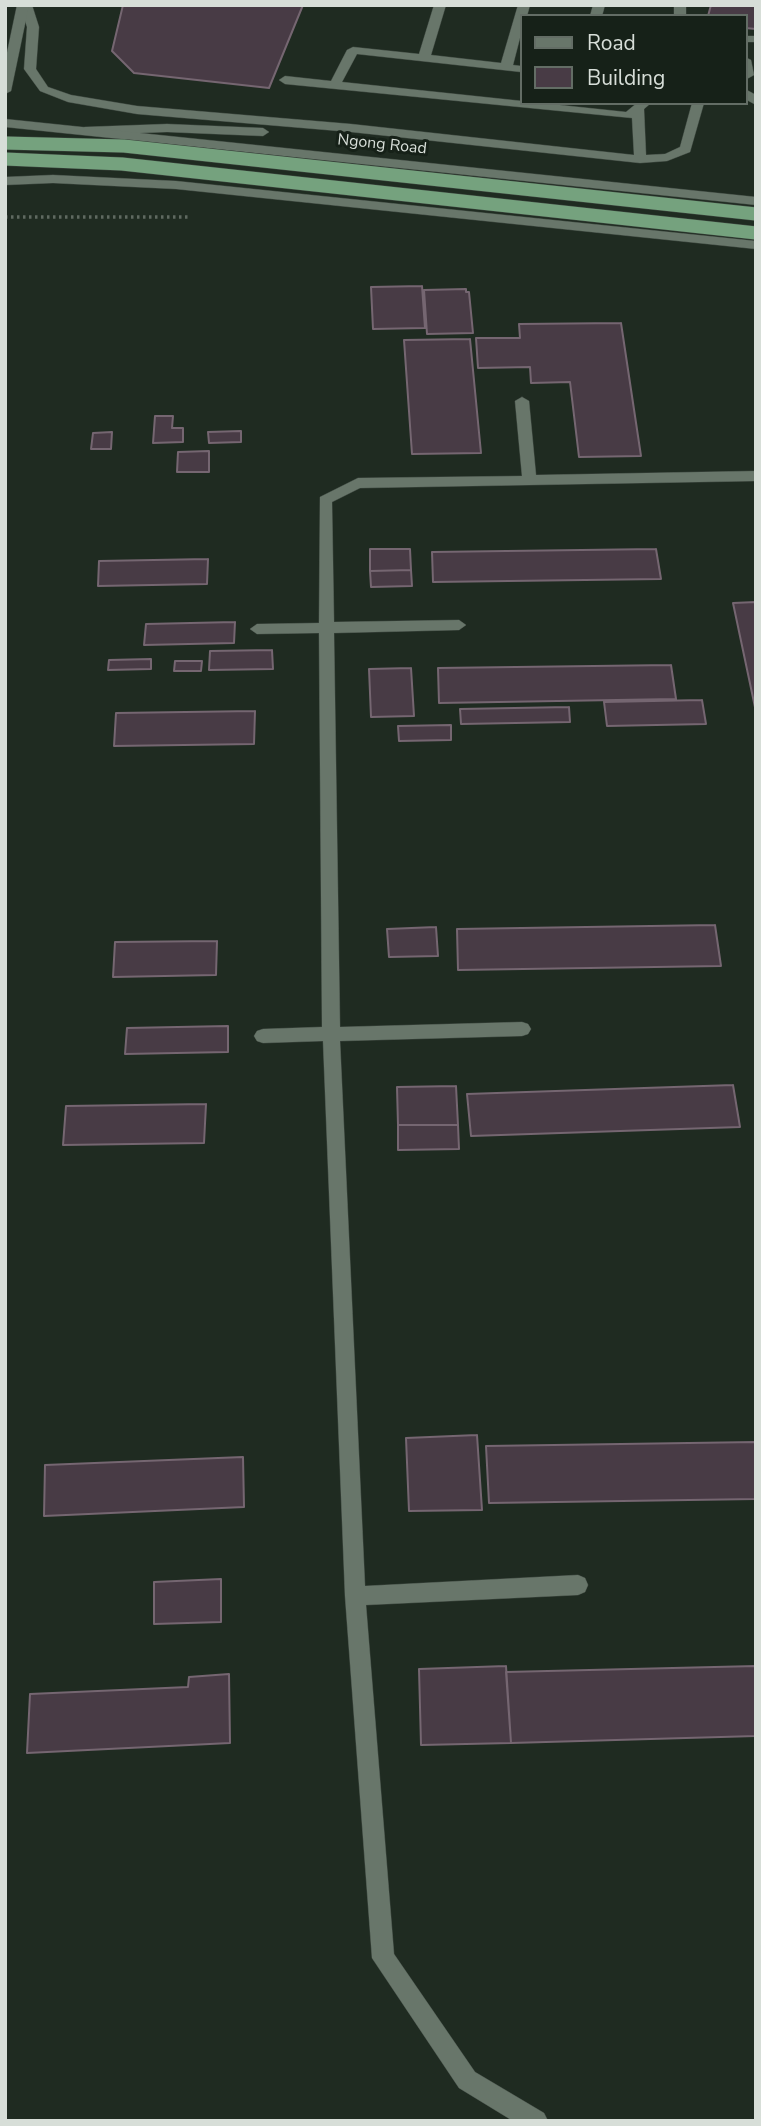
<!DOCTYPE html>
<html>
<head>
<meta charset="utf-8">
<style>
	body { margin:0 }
	#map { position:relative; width:761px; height:2126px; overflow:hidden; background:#1f2b21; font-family:"Nunito Sans",sans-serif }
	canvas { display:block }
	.frame { position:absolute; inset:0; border:7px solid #d7ded8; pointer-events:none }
	.legend { position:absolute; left:520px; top:14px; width:228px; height:91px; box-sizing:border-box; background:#162118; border:2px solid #636d65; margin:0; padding:9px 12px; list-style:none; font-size:21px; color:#d7ded8 }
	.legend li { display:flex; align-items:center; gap:14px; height:35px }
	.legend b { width:35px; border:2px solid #636d65 }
</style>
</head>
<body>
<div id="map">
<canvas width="761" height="2126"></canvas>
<div class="frame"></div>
<ul class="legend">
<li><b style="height:9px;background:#68766a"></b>Road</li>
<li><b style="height:19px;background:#483b45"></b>Building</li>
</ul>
</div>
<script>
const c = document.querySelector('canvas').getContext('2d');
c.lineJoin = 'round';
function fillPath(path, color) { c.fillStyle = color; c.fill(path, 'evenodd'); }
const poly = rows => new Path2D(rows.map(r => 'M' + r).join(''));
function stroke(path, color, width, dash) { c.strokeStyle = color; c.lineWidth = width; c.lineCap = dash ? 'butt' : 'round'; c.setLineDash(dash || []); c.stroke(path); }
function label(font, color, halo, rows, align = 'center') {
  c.font = font + ' "Nunito Sans",sans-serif'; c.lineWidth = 6; c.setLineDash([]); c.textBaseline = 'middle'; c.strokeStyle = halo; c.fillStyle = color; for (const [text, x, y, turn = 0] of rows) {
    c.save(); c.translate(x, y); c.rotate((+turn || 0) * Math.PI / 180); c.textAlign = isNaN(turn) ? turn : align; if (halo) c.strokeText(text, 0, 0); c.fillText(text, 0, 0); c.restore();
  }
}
const building = poly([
	[123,5,303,5,269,88,134,73,112,51,123,5],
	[711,5,756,5,756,29,745,28,745,16,708,16,711,5],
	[422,286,425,328,373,329,371,287,422,286],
	[466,289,466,292,469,292,473,333,427,334,424,290,466,289],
	[621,323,641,456,579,457,570,382,531,383,530,367,478,368,476,338,520,338,519,324,621,323],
	[470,339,481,453,412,454,404,340,470,339],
	[155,416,173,416,172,428,183,428,183,442,153,443,155,416],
	[241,431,241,442,209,443,208,432,241,431],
	[112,432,111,449,91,449,93,433,112,432],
	[209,451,209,472,177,472,178,452,209,451],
	[370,549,410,549,411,570,370,571,370,549],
	[656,549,661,579,433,582,432,552,656,549],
	[208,559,207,584,98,586,99,561,208,559],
	[411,570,412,586,371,587,370,571,411,570],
	[756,602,756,712,733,603,756,602],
	[235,622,234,643,144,645,146,624,235,622],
	[272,650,273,669,209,670,210,651,272,650],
	[151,659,151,669,108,670,109,660,151,659],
	[175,661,202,661,201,671,174,671,175,661],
	[671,665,676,699,439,703,438,668,671,665],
	[411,668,414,716,371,717,369,669,411,668],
	[702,700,706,724,607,726,604,702,702,700],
	[569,707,570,722,461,724,460,709,569,707],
	[255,711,254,744,114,746,116,713,255,711],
	[451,725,451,740,399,741,398,726,451,725],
	[715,925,721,966,458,970,457,929,715,925],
	[436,927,438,956,389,957,387,929,436,927],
	[217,941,216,975,113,977,115,942,217,941],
	[228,1026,228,1052,125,1054,127,1028,228,1026],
	[733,1085,740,1127,471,1136,467,1094,733,1085],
	[456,1086,458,1125,398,1125,397,1087,456,1086],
	[206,1104,204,1143,63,1145,66,1106,206,1104],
	[398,1125,458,1125,459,1149,398,1150,398,1125],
	[477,1435,482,1510,409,1511,406,1438,477,1435],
	[756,1442,756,1499,489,1503,486,1446,756,1442],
	[243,1457,244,1507,44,1516,45,1465,243,1457],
	[221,1579,221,1622,154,1624,154,1582,221,1579],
	[506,1666,511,1743,421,1745,419,1669,506,1666],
	[756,1666,756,1736,511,1743,506,1672,756,1666],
	[229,1674,230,1743,27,1753,30,1694,188,1687,189,1677,229,1674]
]);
const path = poly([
	[5,217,188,217]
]);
const lane = poly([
	[20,5,32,5,39,27,36,69,48,87,71,95,137,106,351,124,634,155,632,118,285,84,279,80,285,76,331,81,347,50,353,47,419,54,434,5,446,5,431,55,501,63,518,5,530,5,527,16,521,16,521,34,513,65,521,66,521,72,357,54,342,82,626,112,637,103,651,103,644,109,646,155,665,154,680,147,692,103,704,103,690,152,667,161,640,163,351,132,137,114,68,102,40,91,24,69,27,27,20,5],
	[593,5,605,5,602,16,590,16,593,5],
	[674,5,686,5,686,16,674,16,674,5],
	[745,36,756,36,756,42,745,42,745,36],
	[745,57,751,60,754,75,745,80,745,57],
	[745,89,756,95,756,105,745,99,745,89],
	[167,124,263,128,269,132,263,136,167,132,85,135,79,131,85,127,167,124],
	[522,397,529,401,536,475,756,471,756,481,360,488,332,502,334,622,459,620,466,625,459,630,334,633,340,1027,522,1022,528,1024,531,1029,528,1034,522,1036,340,1041,365,1586,578,1575,585,1578,588,1585,585,1592,578,1595,366,1605,394,1954,475,2072,544,2113,548,2121,513,2121,459,2088,372,1958,345,1596,323,1041,263,1043,257,1041,254,1036,257,1031,263,1029,322,1027,319,633,257,634,250,629,257,624,319,623,320,497,358,478,522,476,515,401,522,397]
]);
const secondary = poly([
	[17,5,29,5,11,91,5,94,5,62,17,5],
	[5,119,756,197,756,205,5,127,5,119],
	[53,175,176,181,756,241,756,249,176,189,53,183,5,185,5,177,53,175]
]);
const primaryBridge = poly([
	[5,143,124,146,756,214],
	[5,159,122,164,756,233]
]);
const farStreetnames = [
	["Ngong Road",382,145,6]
];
fillPath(building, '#483b45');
stroke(building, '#756671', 2);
stroke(lane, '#3e4840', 1);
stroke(secondary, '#3e4840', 1);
stroke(path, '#5f6960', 3.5, [2.5, 3.5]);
fillPath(lane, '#68766a');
fillPath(secondary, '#68766a');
stroke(primaryBridge, '#3e4840', 14, []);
stroke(primaryBridge, '#75a27e', 13);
label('16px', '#d7ded8', '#162118', farStreetnames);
</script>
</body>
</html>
